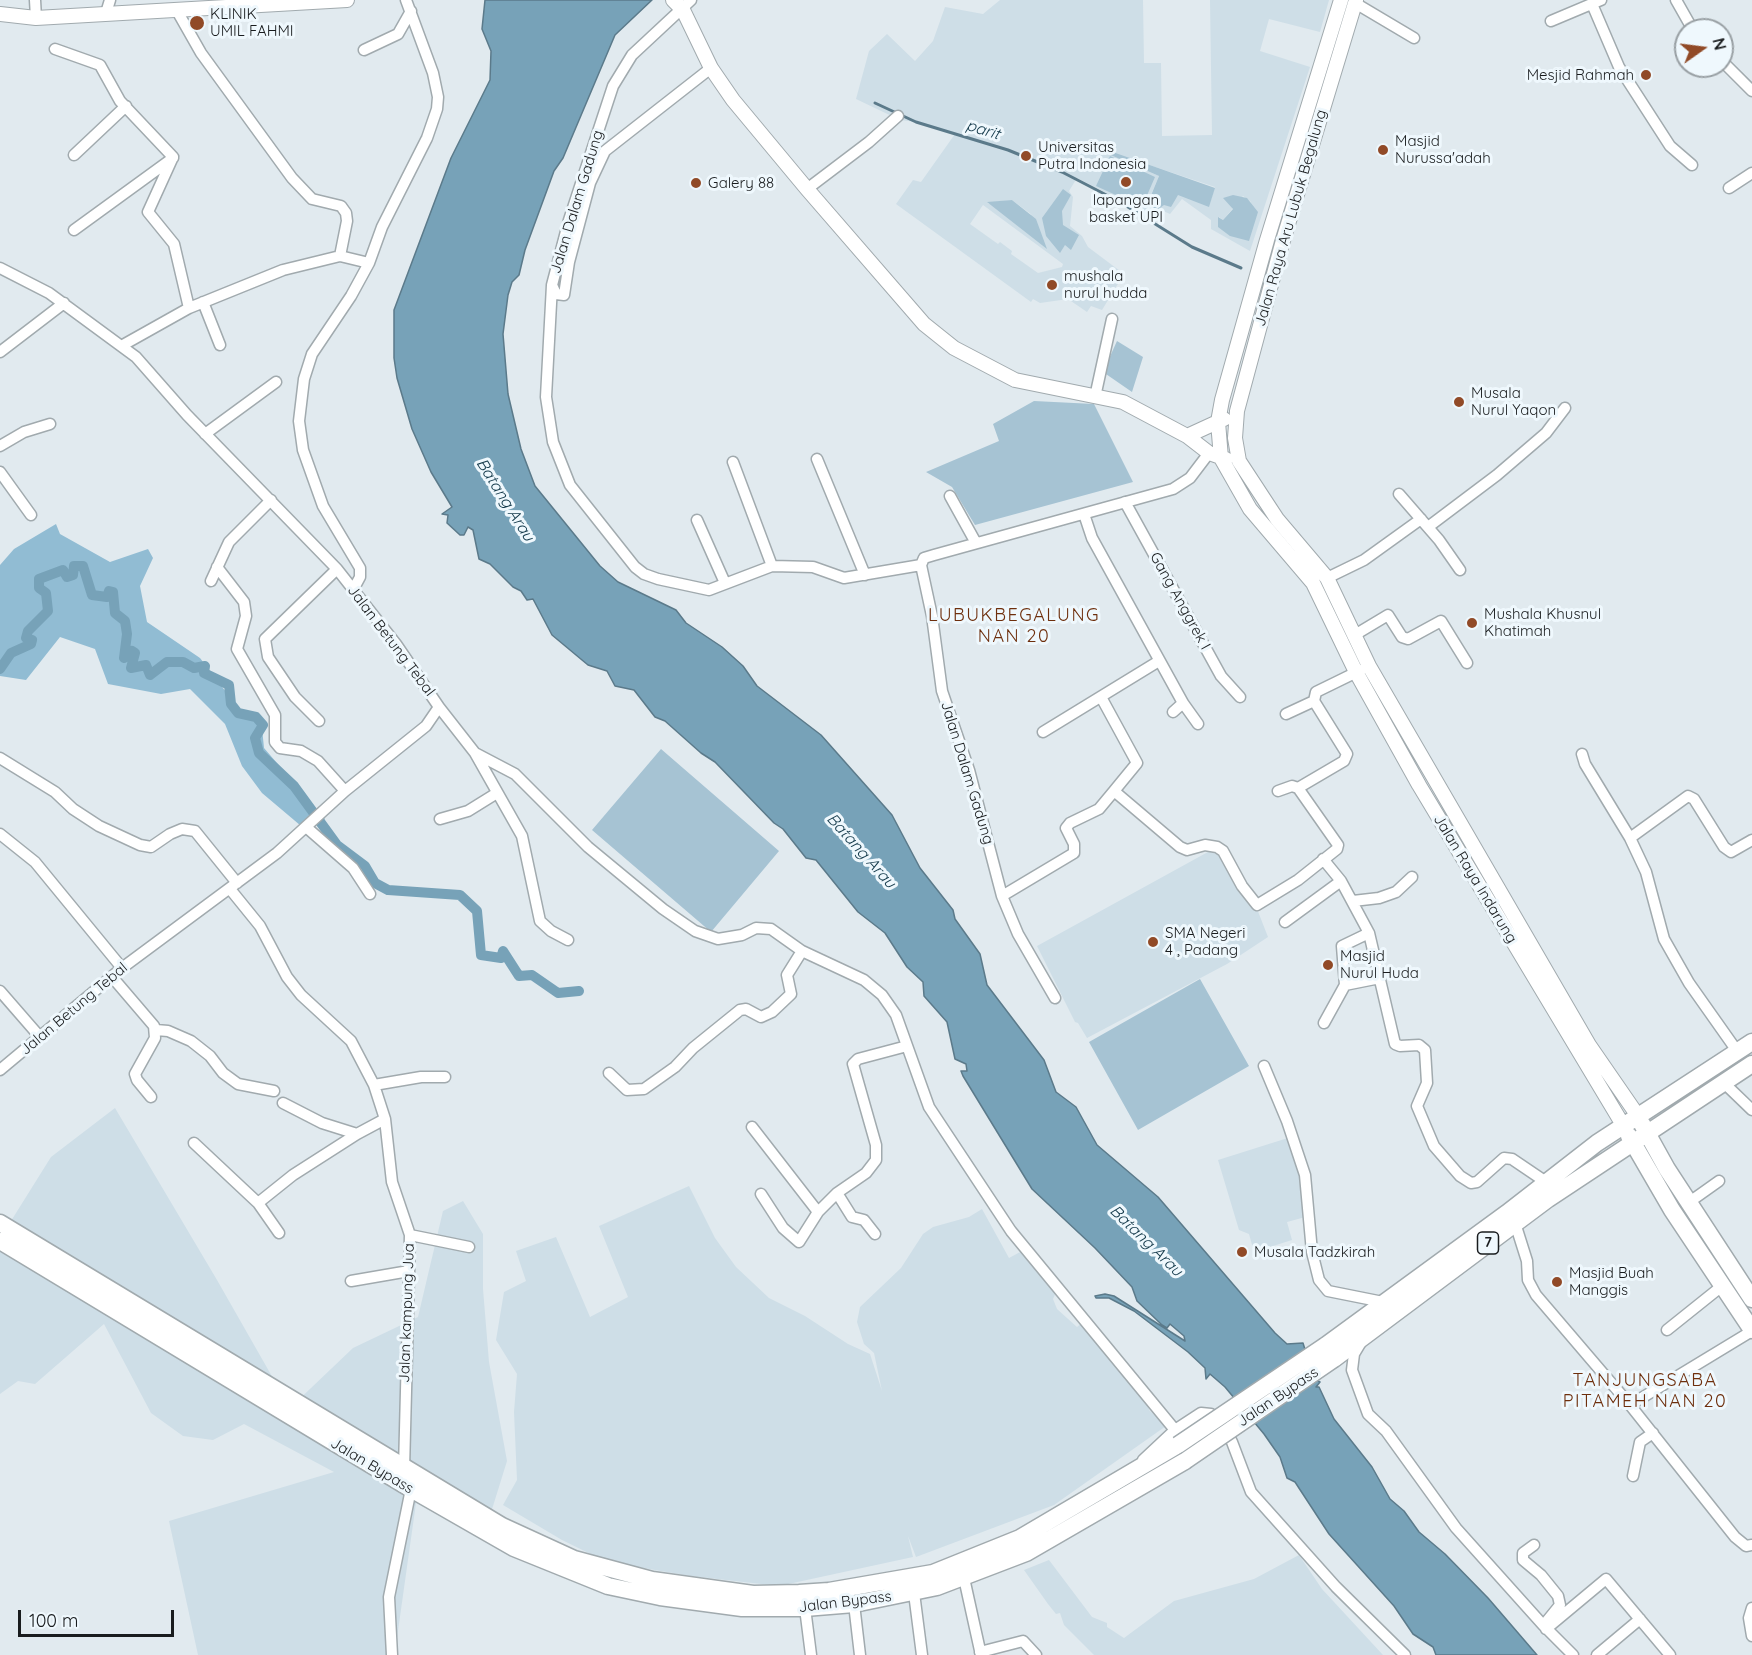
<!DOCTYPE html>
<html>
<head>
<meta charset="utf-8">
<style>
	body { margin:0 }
	#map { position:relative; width:1752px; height:1655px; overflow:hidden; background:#e1eaef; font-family:Quicksand,sans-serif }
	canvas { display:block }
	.north { position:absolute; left:1674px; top:18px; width:60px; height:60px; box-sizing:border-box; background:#eff8fd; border:2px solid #99a0a4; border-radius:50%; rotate:76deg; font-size:16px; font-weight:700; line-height:24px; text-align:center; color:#191c1e }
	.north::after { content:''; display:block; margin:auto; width:21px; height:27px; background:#914a27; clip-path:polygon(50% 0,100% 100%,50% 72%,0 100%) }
	.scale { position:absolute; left:18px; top:1610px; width:156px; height:27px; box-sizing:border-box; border:3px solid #191c1e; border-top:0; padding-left:8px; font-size:18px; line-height:21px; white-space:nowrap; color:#191c1e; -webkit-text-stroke:4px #eff8fd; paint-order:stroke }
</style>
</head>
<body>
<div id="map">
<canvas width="1752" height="1655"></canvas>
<div class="north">N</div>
<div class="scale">100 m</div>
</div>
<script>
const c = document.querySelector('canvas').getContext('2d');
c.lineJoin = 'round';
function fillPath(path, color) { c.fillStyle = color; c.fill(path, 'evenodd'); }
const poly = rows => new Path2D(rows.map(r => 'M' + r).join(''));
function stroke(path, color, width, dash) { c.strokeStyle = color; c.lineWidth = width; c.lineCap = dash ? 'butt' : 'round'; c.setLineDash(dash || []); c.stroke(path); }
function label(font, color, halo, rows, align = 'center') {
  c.font = font + ' Quicksand,sans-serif'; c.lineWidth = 6; c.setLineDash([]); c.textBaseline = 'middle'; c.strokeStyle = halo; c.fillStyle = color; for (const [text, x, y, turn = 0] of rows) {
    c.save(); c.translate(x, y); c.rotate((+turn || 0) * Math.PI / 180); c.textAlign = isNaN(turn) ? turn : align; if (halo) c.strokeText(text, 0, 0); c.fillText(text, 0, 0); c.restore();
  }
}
const built = poly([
	[1000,0,1143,0,1144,63,1161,63,1162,136,1212,135,1210,0,1329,0,1320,32,1269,19,1260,51,1310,67,1250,251,1211,229,1211,220,1182,199,1170,214,1161,210,1155,223,1132,206,1077,178,1069,191,1073,197,1070,226,1082,236,1088,247,1124,274,1102,310,1091,306,1087,312,1068,299,1040,303,1033,299,1031,302,896,204,913,180,921,182,955,134,917,122,900,120,856,99,869,51,887,34,915,61,933,41,945,7,983,14],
	[1107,151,1215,187,1209,206,1178,194,1164,204,1147,204,1159,176,1106,153],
	[1243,196,1251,202,1218,227,1219,217,1223,220],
	[1012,200,1032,215,987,203],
	[983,205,1063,264,1062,267,1038,273,1011,254,1012,251,1000,242,998,244,970,224],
	[1217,847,1250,891,1268,937,1227,964,1087,1038,1078,1023,1075,1022,1037,946],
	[115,1108,217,1280,290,1408,353,1348,418,1317,443,1211,463,1201,483,1234,483,1289,489,1362,507,1461,484,1535,416,1503,395,1652,387,1655,198,1655,169,1521,334,1472,244,1424,213,1440,183,1436,151,1413,104,1324,35,1384,18,1381,0,1394,0,1227,6,1229,51,1157],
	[1291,1137,1309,1216,1287,1222,1292,1240,1254,1252,1249,1234,1239,1230,1218,1160],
	[689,1186,715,1238,736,1267,769,1298,805,1316,848,1344,870,1354,882,1391,874,1353,864,1344,857,1322,860,1307,901,1268,923,1234,933,1227,969,1217,982,1209,1009,1258,1022,1251,1056,1292,1053,1299,1057,1309,1077,1327,1082,1323,1147,1397,1149,1410,1166,1426,1054,1505,916,1557,908,1536,913,1557,779,1586,691,1576,607,1562,562,1540,503,1505,517,1480,514,1412,517,1374,496,1340,504,1292,526,1281,516,1251,556,1237,590,1317,628,1297,599,1226],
	[1299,1555,1322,1589,1383,1655,1094,1655,1064,1625,1060,1613,1056,1614,1048,1604,1024,1570,1049,1560,1092,1617,1107,1623,1107,1627,1124,1638,1174,1601,1254,1579]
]);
const green = poly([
	[1107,150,1215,188,1209,207,1178,195,1171,207,1164,205,1157,210,1147,205,1159,176,1106,153],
	[1110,156,1155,177,1142,207,1096,186],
	[1063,189,1071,195,1062,211,1063,225,1079,235,1071,250,1065,245,1060,253,1046,236,1042,218],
	[1233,195,1247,198,1258,212,1249,241,1230,236,1218,227,1218,217,1223,220,1233,209,1223,198],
	[1012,200,1036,219,1047,249,987,202],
	[1117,341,1143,357,1132,392,1103,372],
	[1034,401,1094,404,1133,482,975,525,952,487,926,472,999,441,993,424],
	[661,749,779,851,711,932,592,830],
	[1200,979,1249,1066,1138,1130,1089,1042]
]);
const forest = poly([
	[56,524,60,534,110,562,148,549,153,558,140,586,147,622,200,658,246,718,261,718,264,748,325,819,307,831,262,793,242,766,225,724,190,689,161,694,108,684,95,649,60,637,26,680,0,676,0,565,14,549]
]);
const water = poly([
	[485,0,652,0,615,35,563,158,554,171,525,250,519,275,512,282,508,295,503,334,508,394,521,449,535,486,600,566,618,582,676,610,686,623,722,647,743,666,757,686,821,735,892,815,920,868,953,910,955,919,980,954,987,985,1044,1060,1056,1092,1076,1107,1097,1145,1158,1197,1275,1333,1287,1344,1303,1343,1314,1379,1320,1382,1316,1387,1319,1387,1334,1419,1372,1467,1390,1499,1404,1511,1419,1532,1445,1554,1488,1598,1537,1655,1436,1655,1433,1647,1413,1634,1394,1606,1329,1534,1295,1482,1287,1478,1280,1457,1264,1434,1225,1387,1210,1374,1206,1379,1205,1368,1188,1352,1134,1311,1109,1298,1096,1298,1095,1296,1105,1294,1114,1296,1185,1341,1184,1336,1170,1324,1167,1328,1162,1325,1137,1301,1132,1287,1095,1248,1032,1189,963,1076,961,1071,967,1071,966,1064,955,1059,947,1022,924,996,923,982,907,967,885,933,858,912,816,860,806,858,783,829,774,823,715,762,701,753,665,721,655,717,634,690,615,686,607,671,588,665,552,635,533,599,527,600,521,591,513,587,490,564,479,559,473,530,468,527,464,535,460,535,447,523,448,515,442,514,452,507,431,472,412,429,397,378,394,358,394,310,451,158,490,80,491,51,482,29,485,0]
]);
const stream = poly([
	[875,103,916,122,1008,150,1062,172,1120,202,1192,247,1241,268]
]);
const canal = poly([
	[0,669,11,653,31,644,32,640,26,638,28,631,48,611,46,593,39,588,39,579,63,570,67,577,73,575,74,566,83,566,92,595,107,597,109,591,113,592,115,613,125,621,127,634,124,658,132,651,135,653,131,668,146,665,150,675,167,662,183,662,194,668,205,666,204,673,229,685,231,704,238,713,256,717,263,725,255,738,259,753,294,786,337,845,365,866,375,883,388,890,460,895,477,911,481,955,501,958,503,951,519,976,532,975,558,993,579,991]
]);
const minor = poly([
	[35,0,36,18],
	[691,0,632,55,613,86,569,220,552,285,546,397,553,442,570,485,635,567,644,574,658,579,709,590,772,566,813,567,844,578,921,565,924,558,934,555,1173,489,1190,478,1209,453],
	[1676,0,1693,30],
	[1355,3,1414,38],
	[1592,4,1619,67,1670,146,1692,165],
	[106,13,110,0],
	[1551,21,1601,0],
	[55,49,100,65,120,101,173,157,148,212,174,244,189,308],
	[364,50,398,34,411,11],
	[1722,61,1752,91],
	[74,155,126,106],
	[1729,188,1752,173],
	[807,189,869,142,898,116],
	[74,230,173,158],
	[340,256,369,263],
	[0,268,49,293,136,357,187,415,337,569,396,644,439,707,426,726,345,791,277,853,122,968,0,1070],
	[552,285,556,294,564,295,569,262,590,183,605,151,711,68],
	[203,302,220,345],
	[123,345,189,308,283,270,340,256,347,221,346,213,341,206,312,199,292,178,201,53,176,9],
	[0,352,64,303],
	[1095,397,1112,319],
	[205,434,276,382],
	[0,446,24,432,50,424],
	[817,459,865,575],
	[733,462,772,566],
	[0,472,31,515],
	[1399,494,1439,540,1460,570],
	[950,496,976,543],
	[1125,502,1221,676,1240,697],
	[1084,514,1092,538,1183,703,1173,712],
	[697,520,725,583],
	[1428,527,1497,475,1546,433,1565,408],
	[921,565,932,616,942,691,969,770,1002,896,1018,934,1055,998],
	[217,567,244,602,246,616,237,649,275,715,275,742,280,748,301,751,318,761,345,791],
	[1327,578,1364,560,1421,519],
	[211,581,229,542,271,500],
	[353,590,360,577,360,568,323,506,303,450,299,421,304,379,312,354,351,296,369,263,382,227,427,138,437,109,438,97,433,73,406,0],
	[1353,636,1388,615,1402,637,1408,639,1441,621,1467,663],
	[1101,697,1137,763,1114,791,1180,847,1187,850,1205,845,1217,847,1223,851,1242,886,1257,905,1298,880,1337,849,1338,845,1298,788,1292,786,1278,791],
	[1314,701,1316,692,1361,670],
	[1183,703,1198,724],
	[439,707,475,753,522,836,540,921,551,931,568,940],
	[1286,714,1314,701,1347,754,1344,761,1298,788],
	[319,721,295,697,268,657,265,639,337,569],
	[1043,732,1159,661],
	[475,753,515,774,588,847,663,909,695,931,718,939,742,935,756,928,771,929,802,951,864,980,882,995,896,1015,929,1107,1011,1231,1175,1430,1143,1460],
	[1582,754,1585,764,1630,838,1646,872,1664,939,1689,983,1737,1051],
	[0,758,55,792,73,809,99,826,140,845,151,847,170,834,182,829,195,831,237,883],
	[440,819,468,811,497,793],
	[306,827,353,868,370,894],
	[0,834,35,862,122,968],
	[1630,838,1688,796,1694,799,1724,847,1731,852,1752,840],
	[1323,859,1341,881,1369,933,1395,1044,1400,1046,1419,1045,1425,1050,1427,1083,1417,1106,1434,1146,1460,1176,1471,1183,1477,1182,1504,1158,1512,1159,1546,1182],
	[230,889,260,926,287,977,301,995,351,1041,374,1085,385,1119,392,1182,410,1235,404,1469],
	[1002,896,1074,853,1074,844,1066,828,1070,823,1099,809,1114,791],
	[1353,901,1379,898,1396,892,1412,877],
	[1285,922,1341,881],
	[113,978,154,1026,155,1038,135,1074,137,1080,151,1097],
	[1345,985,1380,978],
	[0,991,40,1037],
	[1324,1023,1345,985,1342,946,1369,933],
	[156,1030,168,1031,191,1041,210,1056,223,1073,238,1084,274,1091],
	[1264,1066,1287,1121,1305,1175,1312,1252,1319,1280,1328,1291,1383,1302],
	[609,1073,627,1090,644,1089,675,1067,693,1048,740,1010,746,1009,761,1017,772,1012,791,994,787,975,802,951],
	[1724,1083,1752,1110],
	[374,1085,421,1077,445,1077],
	[752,1127,818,1212,837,1193,866,1173,876,1160,876,1145,853,1064,858,1059,907,1046],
	[357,1134,385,1119],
	[194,1143,258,1203,279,1233],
	[837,1193,852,1217,864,1220,875,1234],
	[761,1194,783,1228,799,1242,818,1212],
	[258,1203,293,1175,357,1134,322,1123,283,1103],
	[1688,1203,1719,1181],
	[1515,1223,1527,1261,1528,1280,1536,1295,1630,1405,1735,1537,1746,1546,1752,1545],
	[410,1235,469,1247],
	[351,1281,409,1271],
	[1667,1330,1722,1286],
	[1360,1344,1354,1354,1352,1370,1368,1414,1386,1431,1456,1528,1543,1625,1573,1655],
	[1630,1405,1752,1331],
	[1175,1430,1201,1413,1211,1414,1223,1425,1232,1442,1251,1492,1336,1587,1405,1655],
	[1633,1476,1640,1442,1653,1433],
	[1534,1545,1523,1553,1523,1560,1541,1575,1558,1596,1560,1605,1547,1621],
	[964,1578,981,1655],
	[914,1593,922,1655],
	[854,1604,860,1655],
	[805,1608,811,1655],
	[1752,1608,1749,1618,1752,1636],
	[1546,1629,1606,1579,1670,1655],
	[980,1652,1023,1641,1036,1655],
	[392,1655,389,1597,411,1489],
	[1597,1655,1640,1619]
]);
const major = poly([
	[673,0,683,10,711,68,733,100,807,189,924,324,954,348,1015,380,1123,402,1187,436,1209,453,1226,459],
	[1341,0,1267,240,1222,400,1218,422,1221,458,1250,509,1313,583,1356,672,1419,785,1623,1125],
	[1356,0,1282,244,1237,411,1235,438,1239,461,1277,519,1327,578,1369,666,1589,1045,1638,1116],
	[0,14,36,18,347,0],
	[1187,436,1224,419]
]);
const highway = poly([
	[1642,1124,1667,1169,1752,1299],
	[1629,1136,1672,1210,1752,1330],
	[0,1223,502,1526,574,1559,652,1580,753,1594,799,1593,829,1591,933,1573,1020,1538,1178,1445],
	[0,1241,411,1489,514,1548,608,1586,660,1597,742,1608,805,1608,854,1604,937,1587,1026,1553,1185,1461],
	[1325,1346,1507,1213,1597,1143,1752,1042],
	[1334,1359,1548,1199,1752,1064]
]);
const highwayBridge = poly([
	[1178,1445,1325,1346],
	[1185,1461,1334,1359]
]);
const markers = [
	[197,23,8,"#914a27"],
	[1646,75,6,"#914a27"],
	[1383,150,6,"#914a27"],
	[1026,156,6,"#914a27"],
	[1126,182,6,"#914a27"],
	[696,183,6,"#914a27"],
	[1052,285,6,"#914a27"],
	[1459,402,6,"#914a27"],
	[1472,623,6,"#914a27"],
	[1153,942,6,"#914a27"],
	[1328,965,6,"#914a27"],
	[1242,1252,6,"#914a27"],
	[1557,1282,6,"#914a27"]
];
const shields = [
	[1488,1243,21]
];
const shieldNames = [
	["7",1488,1243]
];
const poiNames = [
	["KLINIK",210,14],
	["UMIL FAHMI",210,31],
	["Mesjid Rahmah",1634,75,"right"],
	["Masjid",1395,141],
	["Nurussa'adah",1395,158],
	["Universitas",1038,147],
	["Putra Indonesia",1038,164],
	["Galery 88",708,183],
	["lapangan",1126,200,"center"],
	["basket UPI",1126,217,"center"],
	["mushala",1064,276],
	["nurul hudda",1064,293],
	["Musala",1471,393],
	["Nurul Yaqon",1471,410],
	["Mushala Khusnul",1484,614],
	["Khatimah",1484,631],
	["SMA Negeri",1165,933],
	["4 , Padang",1165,950],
	["Masjid",1340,956],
	["Nurul Huda",1340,973],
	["Musala Tadzkirah",1254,1252],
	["Masjid Buah",1569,1273],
	["Manggis",1569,1290]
];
const streetNames = [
	["Jalan Dalam Gadung",577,202,-73],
	["Jalan Raya Aru Lubuk Begalung",1291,218,-74],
	["Gang Anggrek I",1180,601,61],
	["Jalan Betung Tebal",391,641,53],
	["Jalan Dalam Gadung",967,773,73],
	["Jalan Raya Indarung",1475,879,59],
	["Jalan Betung Tebal",74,1009,-40],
	["Jalan kampung Jua",407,1313,-88],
	["Jalan Bypass",1278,1397,-34],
	["Jalan Bypass",372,1466,31],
	["Jalan Bypass",845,1602,-7]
];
const waterNames = [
	["parit",983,130,17],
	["Batang Arau",505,500,58],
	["Batang Arau",861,851,48],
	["Batang Arau",1146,1241,44]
];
const quarterNames = [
	["LUBUKBEGALUNG",1014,616],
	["NAN 20",1014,637],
	["TANJUNGSABA",1645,1381],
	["PITAMEH NAN 20",1645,1402]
];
fillPath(built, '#cedee7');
fillPath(green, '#a6c3d3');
fillPath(forest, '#91bcd3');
fillPath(water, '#77a2b8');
stroke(water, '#5b7a8a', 1.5);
stroke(stream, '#5b7a8a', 3);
stroke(canal, '#77a2b8', 10);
stroke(minor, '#a1aaae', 13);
stroke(major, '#a1aaae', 16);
stroke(highway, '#a1aaae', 19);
stroke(minor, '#fff', 10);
stroke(major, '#fff', 14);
stroke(highway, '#fff', 16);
stroke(highwayBridge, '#a1aaae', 19, []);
stroke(highwayBridge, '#fff', 16);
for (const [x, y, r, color] of markers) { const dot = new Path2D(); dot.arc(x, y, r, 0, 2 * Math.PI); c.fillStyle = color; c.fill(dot); stroke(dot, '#eff8fd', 2); }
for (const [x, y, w] of shields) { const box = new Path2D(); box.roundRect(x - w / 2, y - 11, w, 22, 4.5); c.fillStyle = '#eff8fd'; c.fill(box); stroke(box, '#191c1e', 1.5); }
label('bold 14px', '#191c1e', null, shieldNames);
label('15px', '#191c1e', '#eff8fd', poiNames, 'left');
label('15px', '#191c1e', '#eff8fd', streetNames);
label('italic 16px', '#13394a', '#eff8fd', waterNames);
c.letterSpacing = '1.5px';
label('18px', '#6e2f0d', '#eff8fd', quarterNames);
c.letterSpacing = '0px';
</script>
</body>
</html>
